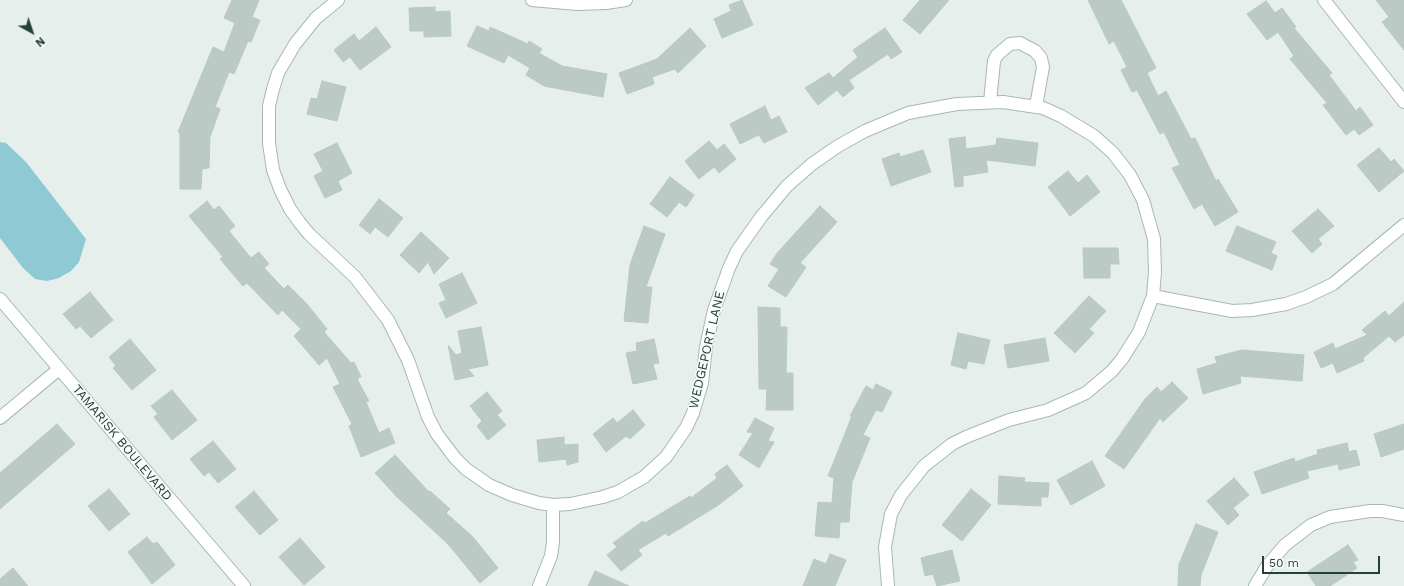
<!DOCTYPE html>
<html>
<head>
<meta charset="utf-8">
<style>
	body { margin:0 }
	#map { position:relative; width:1404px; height:586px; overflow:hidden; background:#e6efeb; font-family:"Work Sans",sans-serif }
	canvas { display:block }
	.north { position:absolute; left:12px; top:12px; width:40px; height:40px; -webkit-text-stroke:3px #f7fbf9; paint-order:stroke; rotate:140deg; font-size:11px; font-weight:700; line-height:16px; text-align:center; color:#24423a }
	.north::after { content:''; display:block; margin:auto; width:14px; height:18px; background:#24423a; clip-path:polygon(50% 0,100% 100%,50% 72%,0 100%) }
	.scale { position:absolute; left:1262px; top:556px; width:118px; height:18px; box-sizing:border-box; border:2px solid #24423a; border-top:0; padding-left:5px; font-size:12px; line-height:14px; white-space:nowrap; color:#24423a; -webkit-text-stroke:3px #f7fbf9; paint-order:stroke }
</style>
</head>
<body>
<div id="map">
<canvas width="1404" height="586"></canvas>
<div class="north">N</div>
<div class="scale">50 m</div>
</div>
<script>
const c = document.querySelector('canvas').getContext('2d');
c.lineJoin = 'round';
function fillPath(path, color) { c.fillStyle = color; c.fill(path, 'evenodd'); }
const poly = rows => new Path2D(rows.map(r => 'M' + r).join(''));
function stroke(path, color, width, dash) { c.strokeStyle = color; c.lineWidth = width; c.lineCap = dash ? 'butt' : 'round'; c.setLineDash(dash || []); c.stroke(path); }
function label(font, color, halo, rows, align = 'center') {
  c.font = font + ' "Work Sans",sans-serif'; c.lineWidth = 3; c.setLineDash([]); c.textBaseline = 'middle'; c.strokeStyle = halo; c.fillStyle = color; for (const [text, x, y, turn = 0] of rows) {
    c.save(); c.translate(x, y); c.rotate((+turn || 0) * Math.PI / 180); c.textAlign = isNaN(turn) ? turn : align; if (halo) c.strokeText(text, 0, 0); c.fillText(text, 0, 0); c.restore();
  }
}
const water = poly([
	[0,142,6,143,26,162,86,239,79,262,71,271,59,278,47,281,35,279,23,268,0,238]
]);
const building = poly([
	[232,0,259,0,252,17,260,20,251,42,248,41,234,74,229,72,215,107,220,109,210,137,209,168,202,169,201,189,180,189,180,133,178,132,213,47,224,52,235,23,224,18,232,0],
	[742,0,753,25,722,38,714,19,731,11,729,5,742,0],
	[920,0,949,0,920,34,903,20,920,0],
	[1088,0,1121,0,1156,68,1147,73,1158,96,1166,91,1191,139,1195,138,1216,181,1218,179,1238,212,1215,226,1202,204,1194,209,1172,168,1180,165,1164,132,1160,134,1137,90,1132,92,1121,70,1127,67,1114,41,1109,44,1088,0],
	[1376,0,1404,0,1404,50,1382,22,1389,17,1376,0],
	[1266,1,1275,13,1282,8,1296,27,1294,28,1332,73,1329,75,1356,111,1360,107,1373,125,1359,135,1354,129,1346,135,1323,105,1327,103,1290,59,1294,56,1278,32,1267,40,1247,14,1266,1],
	[435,7,435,12,450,11,451,36,424,37,424,31,410,31,409,8,435,7],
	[477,26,489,31,490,27,528,44,529,41,542,49,539,53,562,66,607,74,603,97,544,86,526,75,530,68,508,55,504,63,467,46,477,26],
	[376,27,391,47,360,70,350,57,343,62,334,50,354,34,359,41,376,27],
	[690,28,706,46,678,73,675,69,652,77,654,84,627,94,619,73,657,59,690,28],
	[885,28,902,52,891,59,888,54,849,80,854,88,843,97,837,90,818,105,805,88,829,73,833,78,858,57,853,50,885,28],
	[322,81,346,87,337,121,307,114,311,98,317,99,322,81],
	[765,106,771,120,779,116,787,132,764,143,759,135,740,144,730,124,765,106],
	[965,137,966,149,996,145,997,138,1038,143,1035,166,986,160,988,172,963,176,963,186,955,187,949,139,965,137],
	[709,141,717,150,724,144,736,159,719,173,714,167,699,179,685,161,709,141],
	[337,143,352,173,338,181,342,190,325,198,314,176,323,171,314,154,337,143],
	[1379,148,1391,162,1394,159,1404,171,1379,192,1357,165,1379,148],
	[923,150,931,172,891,186,882,159,899,153,900,157,923,150],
	[1068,171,1078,183,1087,175,1100,192,1070,216,1048,187,1068,171],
	[670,177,694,195,686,207,679,202,667,217,650,204,670,177],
	[379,199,403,218,388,237,375,227,370,234,359,225,379,199],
	[207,201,214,210,219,206,235,226,229,231,251,258,259,252,269,264,264,268,284,289,288,285,307,304,327,329,324,332,351,363,354,362,361,377,357,379,369,401,366,402,379,433,389,428,395,443,361,457,349,426,352,424,333,387,340,384,327,358,319,365,294,336,301,329,282,310,278,315,247,283,243,286,220,259,223,257,189,216,207,201],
	[820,206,837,222,800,263,806,267,786,297,768,286,779,269,770,264,778,252,820,206],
	[1318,209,1334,226,1318,239,1322,244,1312,253,1292,231,1318,209],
	[644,226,665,234,646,287,652,287,648,323,624,321,630,265,644,226],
	[1237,226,1276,242,1271,253,1277,256,1272,270,1226,251,1237,226],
	[421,232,449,258,434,274,428,262,419,273,400,255,421,232],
	[1083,248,1118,248,1119,264,1110,264,1110,278,1084,278,1083,248],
	[462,273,477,303,446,318,439,303,446,300,439,284,462,273],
	[90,292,113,320,91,338,80,326,76,329,63,314,90,292],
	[1089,296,1106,311,1089,329,1094,333,1075,353,1054,333,1089,296],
	[1404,302,1404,335,1395,342,1389,336,1363,358,1364,361,1337,373,1333,363,1321,368,1314,352,1333,343,1335,349,1367,335,1362,330,1385,311,1389,316,1404,302],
	[758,307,780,308,780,327,787,327,786,373,793,373,793,410,766,410,767,389,759,389,758,307],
	[481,327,488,365,468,369,474,376,455,380,448,345,456,355,462,353,458,331,481,327],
	[958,333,990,340,984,364,968,361,966,369,951,365,958,333],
	[1045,338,1049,361,1008,368,1004,345,1045,338],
	[130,339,156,370,132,390,113,368,116,366,109,357,130,339],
	[654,339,659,363,653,364,657,379,633,384,626,353,637,351,636,343,654,339],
	[1242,350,1304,355,1302,381,1240,376,1241,383,1203,394,1197,369,1217,363,1215,357,1242,350],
	[1172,382,1188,398,1163,422,1160,418,1124,469,1105,456,1145,399,1157,387,1161,392,1172,382],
	[876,384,892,392,882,412,876,410,863,435,870,438,852,482,849,522,840,522,839,538,815,536,818,502,832,503,834,478,828,476,852,416,850,416,866,386,873,390,876,384],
	[172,390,197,420,172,440,154,417,158,414,151,406,172,390],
	[487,392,502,411,497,415,506,425,488,440,477,426,482,421,470,406,487,392],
	[633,410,645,425,630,439,626,436,606,452,593,434,613,418,617,423,633,410],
	[755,418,774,428,768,441,774,442,759,468,739,455,753,433,747,432,755,418],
	[57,424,75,444,0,509,0,473,57,424],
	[1404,424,1404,449,1381,457,1374,434,1404,424],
	[564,437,564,445,578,444,578,462,567,465,566,459,539,462,537,440,564,437],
	[213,441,236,469,218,483,209,472,204,476,190,459,213,441],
	[1347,443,1349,452,1356,450,1360,465,1339,470,1338,464,1307,471,1309,478,1262,494,1254,472,1294,458,1295,462,1318,454,1317,450,1347,443],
	[395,455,429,492,430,491,450,509,446,513,472,536,498,568,480,583,448,544,397,497,375,473,395,455],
	[1092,461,1105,486,1071,505,1057,480,1092,461],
	[727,465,743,486,717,506,668,536,666,533,638,550,642,555,621,571,607,555,617,547,613,543,643,521,645,523,690,496,691,498,717,478,715,474,727,465],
	[999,476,1025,478,1024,482,1049,483,1048,497,1041,497,1041,506,998,504,999,476],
	[1234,478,1249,495,1233,508,1239,515,1228,525,1207,501,1234,478],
	[109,489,130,514,109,531,88,506,109,489],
	[971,489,991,505,962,541,942,525,971,489],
	[254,491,278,520,260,535,235,507,254,491],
	[1196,524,1218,532,1201,575,1200,586,1178,586,1179,564,1196,524],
	[147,537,153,544,157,542,175,565,152,584,128,552,147,537],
	[300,538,325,567,304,585,279,557,300,538],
	[1348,545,1358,560,1353,562,1357,568,1330,586,1316,586,1307,572,1348,545],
	[952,550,960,581,937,586,933,574,925,576,921,558,952,550],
	[830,554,846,560,835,586,803,586,814,559,826,564,830,554],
	[13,568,28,586,0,586,0,579,13,568],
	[595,571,629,586,588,586,595,571]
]);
const minor = poly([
	[338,0,316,18,295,44,278,73,273,89,269,106,269,143,273,170,280,189,290,209,300,223,309,234,355,277,388,320,408,360,428,417,437,434,455,458,466,469,489,485,512,495,539,503,553,505,570,504,603,497,618,492,644,477,666,457,686,428,693,413,702,383,706,347,714,310,729,268,737,251,761,217,787,186,812,164,838,146,865,131,908,113,957,104,1003,102,1043,108,1061,116,1094,136,1113,153,1130,175,1143,200,1154,239,1155,272,1153,296,1139,332,1122,359,1112,371,1086,393,1048,410,1009,420,966,437,952,444,924,466,901,495,891,514,885,547,888,586],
	[532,0,577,4,606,3,626,0],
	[1324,0,1404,102],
	[990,102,994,61,997,55,1010,44,1020,43,1035,51,1041,58,1043,67,1041,78,1036,106],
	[1153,296,1232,311,1252,310,1286,304,1306,297,1333,284,1404,225],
	[0,299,244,586],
	[0,418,59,369],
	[539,586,551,556,553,542,553,505],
	[1255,586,1267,566,1285,545,1311,525,1330,517,1370,511,1382,511,1404,515]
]);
const streetNames = [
	["WEDGEPORT LANE",707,350,-77],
	["TAMARISK BOULEVARD",122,443,50]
];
fillPath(water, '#8ec9d4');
fillPath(building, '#bbcac4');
stroke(building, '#b8c9c2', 1);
stroke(minor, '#a8b8b2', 14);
stroke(minor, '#fff', 12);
label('13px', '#24423a', '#f7fbf9', streetNames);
</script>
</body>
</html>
